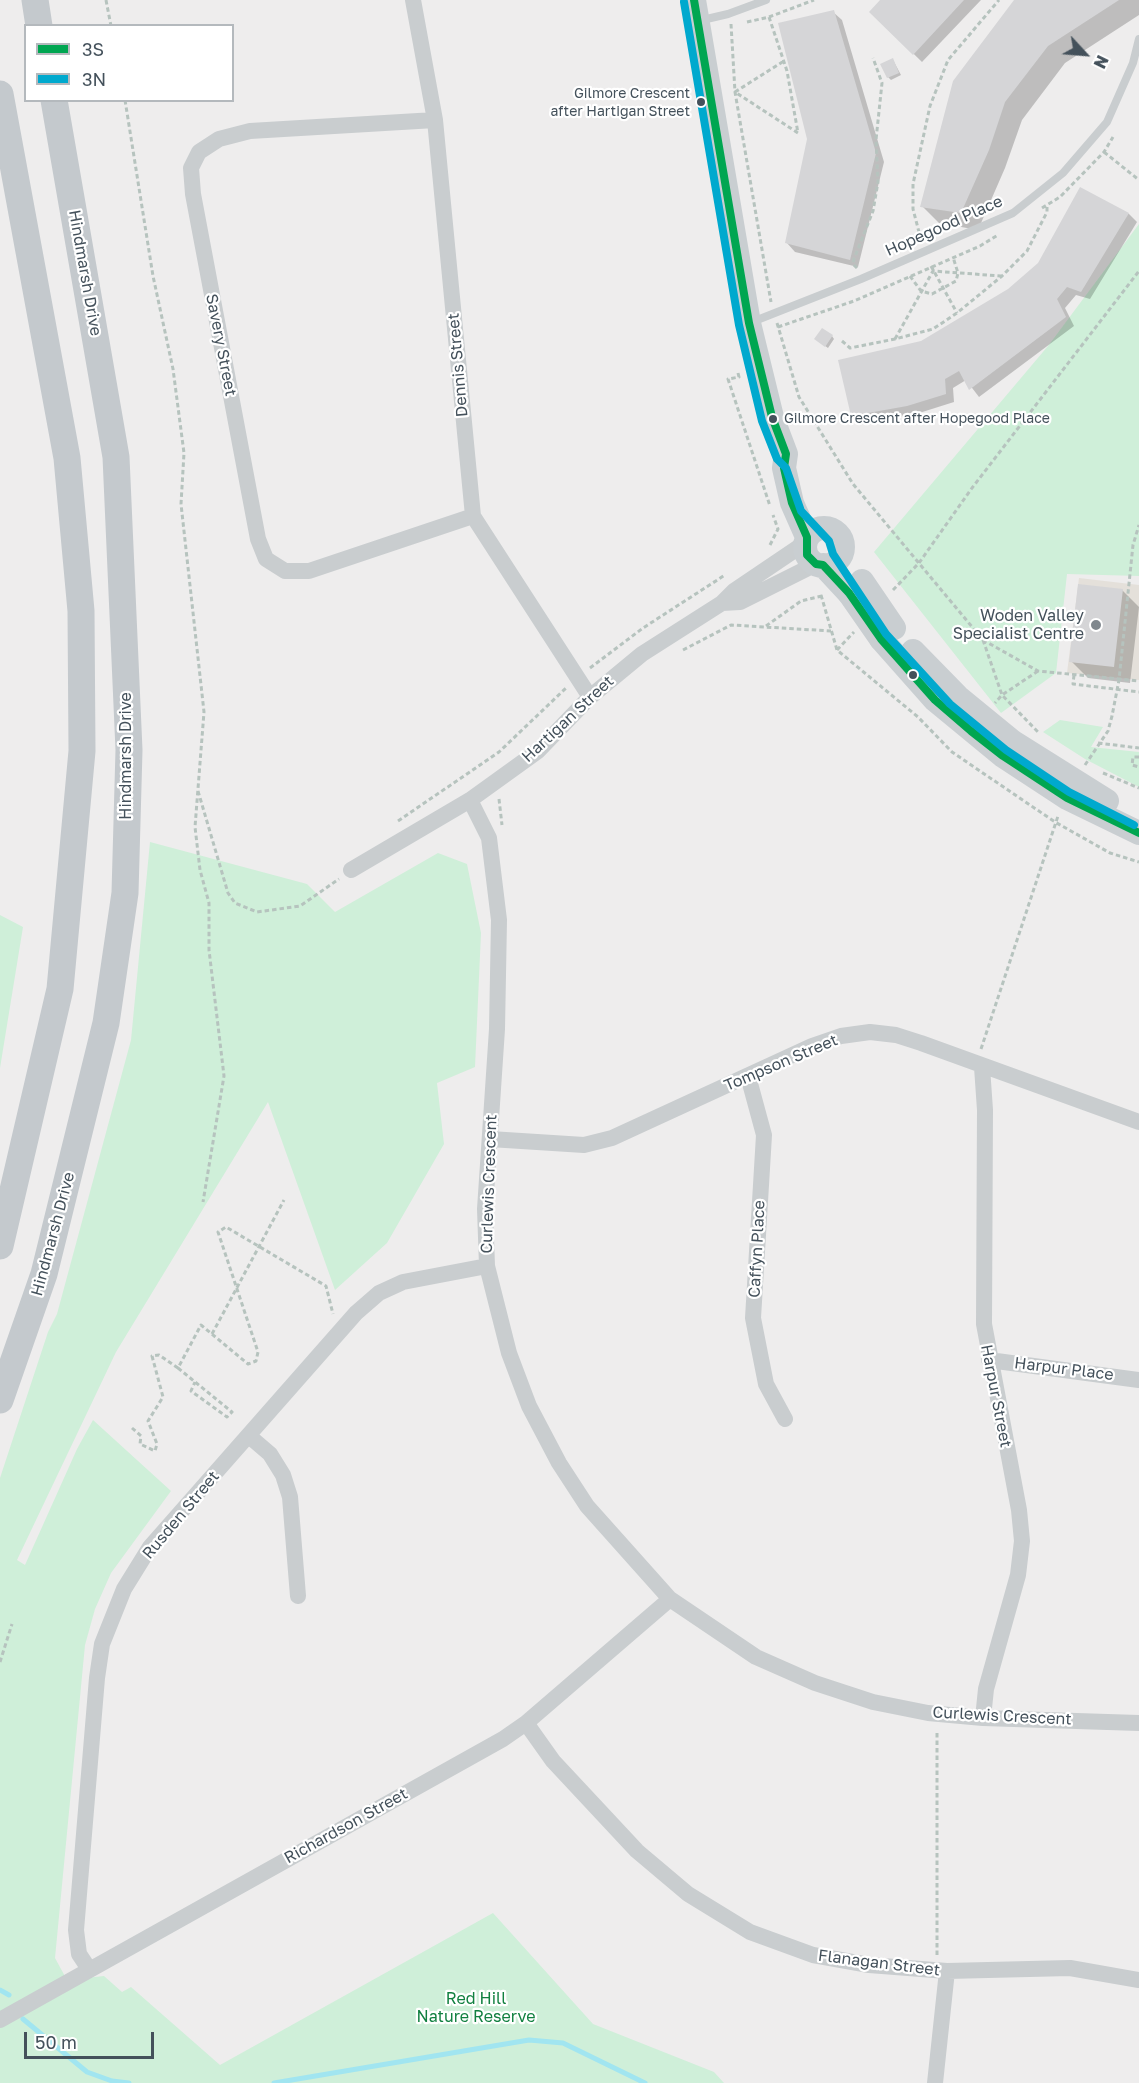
<!DOCTYPE html>
<html>
<head>
<meta charset="utf-8">
<style>
	body { margin:0 }
	#map { position:relative; width:1139px; height:2083px; overflow:hidden; background:#eeeded; font-family:"Golos Text",sans-serif }
	canvas { display:block }
	.legend { position:absolute; left:24px; top:24px; width:210px; height:78px; box-sizing:border-box; background:#fff; border:2px solid #b4b9bd; margin:0; padding:8px 10px; list-style:none; font-size:18px; color:#44515b }
	.legend li { display:flex; align-items:center; gap:12px; height:30px }
	.legend b { width:30px; border:2px solid #b4b9bd }
	.north { position:absolute; left:1055px; top:24px; width:60px; height:60px; -webkit-text-stroke:4px #fff; paint-order:stroke; rotate:116deg; font-size:16px; font-weight:700; line-height:24px; text-align:center; color:#44515b }
	.north::after { content:''; display:block; margin:auto; width:21px; height:27px; background:#44515b; clip-path:polygon(50% 0,100% 100%,50% 72%,0 100%) }
	.scale { position:absolute; left:24px; top:2032px; width:130px; height:27px; box-sizing:border-box; border:3px solid #44515b; border-top:0; padding-left:8px; font-size:18px; line-height:21px; white-space:nowrap; color:#44515b; -webkit-text-stroke:4px #fff; paint-order:stroke }
</style>
</head>
<body>
<div id="map">
<canvas width="1139" height="2083"></canvas>
<ul class="legend">
<li><b style="height:8px;background:#00a651"></b>3S</li>
<li><b style="height:8px;background:#00a9ce"></b>3N</li>
</ul>
<div class="north">N</div>
<div class="scale">50 m</div>
</div>
<script>
const c = document.querySelector('canvas').getContext('2d');
c.lineJoin = 'round';
function fillPath(path, color) { c.fillStyle = color; c.fill(path, 'evenodd'); }
const poly = rows => new Path2D(rows.map(r => 'M' + r).join(''));
function stroke(path, color, width, dash) { c.strokeStyle = color; c.lineWidth = width; c.lineCap = dash ? 'butt' : 'round'; c.setLineDash(dash || []); c.stroke(path); }
function label(font, color, halo, rows, align = 'center') {
  c.font = font + ' "Golos Text",sans-serif'; c.lineWidth = 4.5; c.setLineDash([]); c.textBaseline = 'middle'; c.strokeStyle = halo; c.fillStyle = color; for (const [text, x, y, turn = 0] of rows) {
    c.save(); c.translate(x, y); c.rotate((+turn || 0) * Math.PI / 180); c.textAlign = isNaN(turn) ? turn : align; if (halo) c.strokeText(text, 0, 0); c.fillText(text, 0, 0); c.restore();
  }
}
const commercial = poly([
	[1079,578,1139,585,1139,680,1067,673]
]);
const green = poly([
	[1139,224,1139,576,1067,574,1056,673,1001,713,874,552,1048,346],
	[1060,720,1103,727,1091,747,1139,752,1139,787,1085,759,1043,732],
	[150,842,307,884,335,912,438,853,467,864,481,933,475,1067,437,1083,444,1144,387,1243,335,1290,268,1102,116,1352,17,1560,25,1565,77,1449,93,1420,171,1491,111,1573,95,1609,85,1645,55,1958,67,1980,104,1976,122,1992,131,1987,220,2065,493,1913,593,2024,714,2072,724,2083,0,2083,0,1478,48,1332,57,1314,131,1040],
	[0,915,23,927,0,1068]
]);
const shadow = poly([
	[882,0,981,0,922,62,871,12],
	[1016,0,1139,0,1139,15,1065,63,1022,120,1005,168,978,230,939,223,922,206],
	[833,12,842,20,884,162,858,267,795,252,787,243],
	[893,60,901,75,891,80,888,77],
	[1080,189,1129,214,1137,222,1090,299,1076,295,1065,308,1074,326,979,397,966,380,953,388,954,402,916,414,861,424,853,416,922,343,1008,290,1039,264],
	[832,336,834,339,828,348,818,341],
	[1122,590,1139,607,1130,683,1088,678,1071,661]
]);
const stream = poly([
	[0,1990,9,1995],
	[23,2019,87,2072,112,2081,129,2083],
	[274,2083,529,2040,563,2043,645,2083]
]);
const building = poly([
	[880,0,964,0,913,55,869,12],
	[1014,0,1119,0,1048,46,1005,102,989,150,961,213,920,207,953,81],
	[834,10,876,153,850,260,785,243,807,139,778,23],
	[893,58,899,73,887,78,880,64],
	[1080,187,1129,213,1081,292,1067,287,1057,299,1066,317,969,390,959,371,945,379,946,394,907,406,851,416,838,360,921,341,1008,289,1038,263],
	[822,328,833,335,825,347,814,339],
	[1078,584,1123,589,1114,667,1069,662]
]);
const path = poly([
	[106,0,111,26],
	[769,17,787,71,798,133,735,92,784,61],
	[747,22,769,17,814,0],
	[731,24,735,92,771,302],
	[125,100,153,276,173,369,184,453,181,504,204,712,195,827,200,870,209,903,209,950,224,1076,203,1202],
	[1104,152,1139,180],
	[1042,208,1060,197,1104,152,1113,137],
	[921,240,913,209,913,184,930,106,948,60,999,0],
	[931,266,957,313],
	[857,268,853,264,854,259,873,211,878,182,876,140,882,83,873,58],
	[910,276,921,291,932,294,956,281,958,273,953,257],
	[777,323,799,397,853,484,983,640,1038,671,1139,681],
	[778,327,854,301,980,246,998,235],
	[895,339,933,271,1001,276],
	[842,341,850,348,895,339,933,329,957,313,1002,276,1027,251,1047,212,1047,205],
	[738,373,739,377,728,379,770,506],
	[770,545,778,529,773,515],
	[893,590,919,563,972,488,1139,271],
	[821,595,837,650,918,717,952,752,1055,822,1110,853,1139,862],
	[766,626,801,601,822,596],
	[983,640,1002,695,995,703],
	[683,650,731,625,831,631],
	[837,650,854,632],
	[590,668,643,628,725,575],
	[1038,671,1002,695,1039,733],
	[1074,675,1073,684,1139,692],
	[1098,743,1139,748],
	[1139,757,1133,757,1132,765,1139,767],
	[1085,765,1108,731,1112,716,1119,680,1133,545,1139,525],
	[1103,773,1139,788],
	[198,791,228,893,235,903,257,912,300,906,339,879],
	[499,799,502,825],
	[398,821,499,752,566,688],
	[981,1049,1058,816],
	[212,1334,284,1200],
	[178,1368,232,1412,227,1417,191,1391,195,1382],
	[132,1428,141,1436,140,1444,155,1451,157,1444,148,1421,163,1397,152,1356,159,1355,178,1368,201,1325,248,1364,256,1361,258,1352,218,1232,226,1227,326,1286,333,1314],
	[0,1662,12,1624],
	[937,1955,937,1730]
]);
const lane = poly([
	[698,21,728,14,766,0],
	[752,322,861,279,1013,213,1063,173,1107,122,1133,63,1139,39]
]);
const street = poly([
	[413,0,435,120,473,516,590,697],
	[435,120,250,131,219,139,199,152,191,168,193,194,258,539,266,559,285,571,309,571,473,516],
	[722,603,740,602,816,564],
	[470,800,489,838,499,920,497,1029,485,1209,487,1266,509,1353,529,1406,559,1463,587,1506,670,1599,756,1657,815,1683,873,1702,928,1713,983,1718,1139,1723],
	[351,870,470,800,495,782,538,751,590,697,642,654,722,603,734,591,805,543],
	[982,1067,985,1110,984,1324,1019,1510,1022,1541,1018,1575,986,1689,983,1718],
	[748,1076,764,1135,753,1318,766,1384,785,1419],
	[490,1139,584,1145,612,1138,812,1046,841,1036,870,1032,896,1035,921,1043,1139,1122],
	[989,1360,1139,1380],
	[249,1436,270,1454,283,1475,290,1497,298,1596],
	[526,1723,553,1761,637,1851,688,1894,750,1932,813,1955,869,1965,947,1971,1070,1968,1139,1980],
	[89,1969,79,1954,76,1930,97,1678,102,1644,124,1589,150,1547,356,1313,379,1293,403,1282,487,1266],
	[0,2020,503,1739,526,1723,670,1599],
	[935,2083,947,1971]
]);
const secondary = poly([
	[694,0,749,323,772,417,786,454,784,468,792,503,807,537],
	'805 547a19 19 0 1 1 38 0a19 19 0 1 1-38 0Z',
	[823,565,849,593],
	[881,639,935,700,1003,756,1067,798,1139,833],
	[913,651,958,697,1013,742,1107,801]
]);
const primary = poly([
	[35,0,39,26],
	[0,94,67,458,81,611,82,751,60,989,0,1246],
	[0,1400,44,1274,106,1023,125,893,129,750,116,457,54,100]
]);
const secondaryBridge = poly([
	[862,581,894,628],
	[849,593,881,639]
]);
const bus1 = poly([
	[694,0,749,323,772,417,786,454,784,468,792,503,807,537,807,555,816,564,823,565,849,593,881,639,935,700,971,731,1003,756,1067,798,1139,833]
]);
const bus2 = poly([
	[684,2,739,325,762,421,777,459,786,468,801,511,829,541,833,554,886,634,950,704,1006,750,1069,792,1134,825]
]);
const markers = [
	[701,102,5,"#44515b"],
	[773,419,5,"#44515b"],
	[1096,625,6,"#80888e"],
	[913,675,5,"#44515b"]
];
const busNames = [
	["Gilmore Crescent",690,94],
	["after Hartigan Street",690,112],
	["Gilmore Crescent after Hopegood Place",784,419,"left"]
];
const streetNames = [
	["Hopegood Place",944,226,-24],
	["Hindmarsh Drive",85,273,80],
	["Savery Street",221,345,79],
	["Dennis Street",458,365,-95],
	["Hartigan Street",568,719,-43],
	["Hindmarsh Drive",126,756,-90],
	["Tompson Street",781,1063,-23],
	["Curlewis Crescent",489,1184,-88],
	["Hindmarsh Drive",53,1234,-75],
	["Caffyn Place",757,1249,-87],
	["Harpur Place",1064,1369,7],
	["Harpur Street",996,1396,79],
	["Rusden Street",181,1515,-50],
	["Curlewis Crescent",1002,1716,3],
	["Richardson Street",346,1826,-29],
	["Flanagan Street",879,1963,7]
];
const poiNames = [
	["Woden Valley",1084,616],
	["Specialist Centre",1084,634]
];
const parkNames = [
	["Red Hill",476,1999],
	["Nature Reserve",476,2017]
];
fillPath(commercial, '#e4e0da');
fillPath(green, '#cfefd9');
fillPath(shadow, '#0003');
stroke(stream, '#a1e5f0', 5);
fillPath(building, '#d5d5d7');
stroke(path, '#b6c3be', 3, [4.5, 3]);
stroke(lane, '#c9cdcf', 8);
stroke(street, '#c9cdcf', 16);
stroke(secondary, '#c9ced1', 24);
stroke(primary, '#c4c9cd', 27);
stroke(secondaryBridge, '#c9ced1', 24);
stroke(bus1, '#00a651', 8);
stroke(bus2, '#00a9ce', 8);
for (const [x, y, r, color] of markers) { const dot = new Path2D(); dot.arc(x, y, r, 0, 2 * Math.PI); c.fillStyle = color; c.fill(dot); stroke(dot, '#fff', 2); }
label('14px', '#44515b', '#fff', busNames, 'right');
label('16px', '#44515b', '#fff', streetNames);
label('16px', '#44515b', '#fff', poiNames, 'right');
label('16px', '#118040', '#fff', parkNames);
</script>
</body>
</html>
